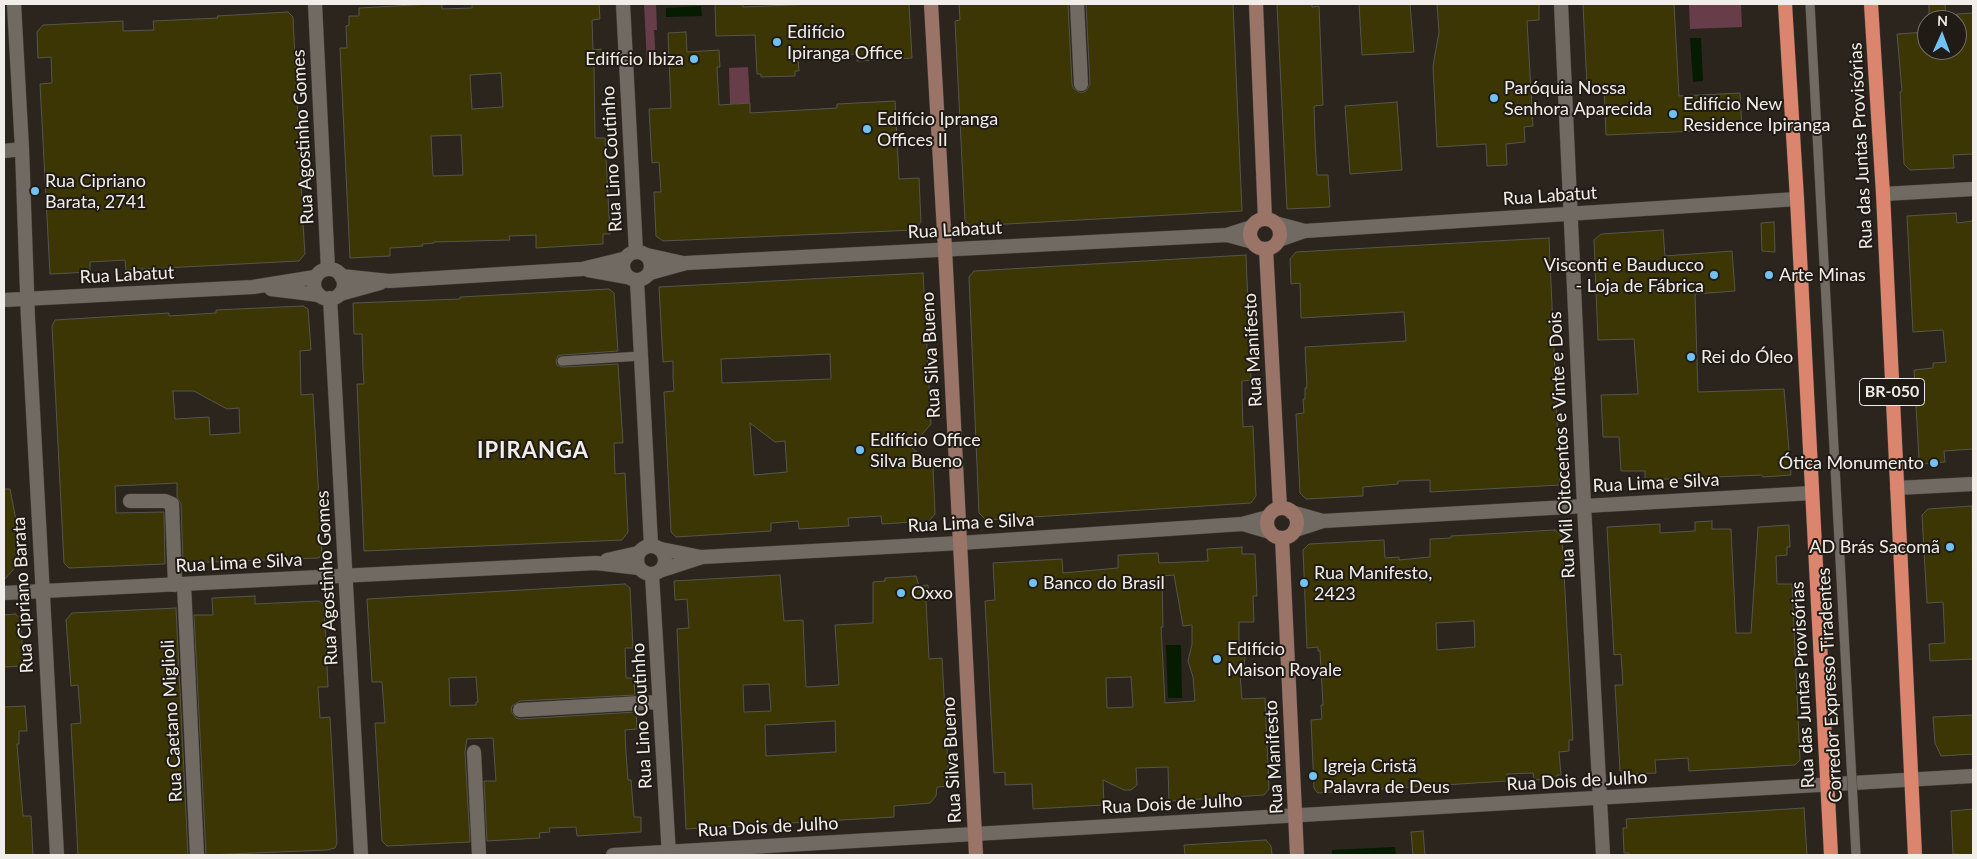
<!DOCTYPE html>
<html>
<head>
<meta charset="utf-8">
<style>
	body { margin:0 }
	#map { position:relative; width:1977px; height:859px; overflow:hidden; background:#2b251e; font-family:Lato,sans-serif }
	canvas { display:block }
	.frame { position:absolute; inset:0; border:5px solid #f1ede9; pointer-events:none }
	.north { position:absolute; left:1917px; top:10px; width:50px; height:50px; box-sizing:border-box; background:#211b15; border:1px solid #746f6a; border-radius:50%; rotate:2deg; font-size:14px; font-weight:700; line-height:20px; text-align:center; color:#f1ede9 }
	.north::after { content:''; display:block; margin:auto; width:18px; height:22px; background:#72c1f5; clip-path:polygon(50% 0,100% 100%,50% 72%,0 100%) }
</style>
</head>
<body>
<div id="map">
<canvas width="1977" height="859"></canvas>
<div class="frame"></div>
<div class="north">N</div>
</div>
<script>
const c = document.querySelector('canvas').getContext('2d');
c.lineJoin = 'round';
function fillPath(path, color) { c.fillStyle = color; c.fill(path, 'evenodd'); }
const poly = rows => new Path2D(rows.map(r => 'M' + r).join(''));
function stroke(path, color, width, dash) { c.strokeStyle = color; c.lineWidth = width; c.lineCap = dash ? 'butt' : 'round'; c.setLineDash(dash || []); c.stroke(path); }
function label(font, color, halo, rows, align = 'center') {
  c.font = font + ' Lato,sans-serif'; c.lineWidth = 4; c.setLineDash([]); c.textBaseline = 'middle'; c.strokeStyle = halo; c.fillStyle = color; for (const [text, x, y, turn = 0] of rows) {
    c.save(); c.translate(x, y); c.rotate((+turn || 0) * Math.PI / 180); c.textAlign = isNaN(turn) ? turn : align; if (halo) c.strokeText(text, 0, 0); c.fillText(text, 0, 0); c.restore();
  }
}
const green = poly([
	[644,4,656,4,657,30,654,30,656,62,647,62],
	[1689,4,1741,4,1742,27,1690,29],
	[748,67,750,103,730,104,729,68]
]);
const water = poly([
	[701,6,702,16,666,17,666,8],
	[1690,38,1701,38,1703,81,1693,82],
	[1166,645,1181,645,1182,698,1168,698],
	[1395,847,1396,855,1332,855,1332,850]
]);
const building = poly([
	[432,4,442,4,442,9,472,8,472,4,599,4,600,19,592,20,593,50,601,49,602,64,594,64,595,138,605,138,610,234,603,234,603,244,536,248,536,235,509,236,510,240,434,242,434,243,422,244,423,246,390,248,390,256,350,258,340,48,347,48,346,26,349,25,349,16,359,16,359,8,432,4],
	[501,73,503,107,472,109,470,75,501,73],
	[461,135,463,175,433,176,431,136,461,135],
	[715,4,743,4,743,7,815,4,909,4,912,58,857,61,857,54,798,57,799,71,795,71,795,76,761,77,761,74,757,74,755,35,716,36,715,4],
	[959,4,1068,4,1072,84,1074,89,1081,93,1086,91,1090,84,1086,4,1233,4,1242,211,971,226,965,221,955,21,960,20,959,4],
	[1277,4,1312,4,1312,7,1319,6,1323,105,1314,106,1315,139,1317,175,1328,175,1330,207,1287,209,1277,4],
	[1359,4,1410,4,1414,52,1362,55,1359,4],
	[1437,4,1539,4,1539,20,1527,21,1533,126,1524,127,1525,142,1506,144,1507,165,1487,166,1486,144,1437,147,1433,66,1439,32,1437,4],
	[1583,4,1674,4,1679,96,1740,93,1742,129,1606,135,1604,86,1587,87,1583,4],
	[1929,4,1945,4,1946,20,1929,20,1929,4],
	[288,12,293,17,303,224,305,254,299,261,126,270,125,260,90,262,90,272,50,274,40,84,52,83,51,57,38,58,37,32,43,25,123,21,123,31,154,30,153,21,218,18,217,16,288,12],
	[1973,13,1973,154,1953,155,1954,168,1910,170,1904,164,1900,92,1902,91,1897,34,1927,32,1927,50,1957,50,1957,14,1973,13],
	[686,32,687,52,719,50,720,67,717,67,719,105,750,103,750,113,837,108,837,104,895,101,899,179,919,178,921,222,915,230,663,241,656,236,654,192,661,192,659,162,652,163,649,109,671,108,668,33,686,32],
	[1397,102,1402,170,1350,174,1345,106,1397,102],
	[1956,213,1957,223,1973,221,1973,449,1944,451,1945,462,1923,464,1919,459,1914,370,1933,368,1933,363,1946,362,1943,330,1913,332,1907,216,1956,213],
	[1774,222,1775,252,1762,251,1761,223,1774,222],
	[1663,230,1665,256,1732,251,1735,291,1695,294,1698,392,1784,389,1791,475,1763,477,1762,475,1645,480,1645,471,1621,471,1619,437,1603,437,1601,395,1638,394,1634,339,1598,340,1594,240,1601,234,1663,230],
	[1549,238,1560,485,1430,492,1430,480,1398,481,1398,484,1363,487,1363,496,1306,499,1300,493,1296,414,1304,413,1303,399,1305,399,1305,388,1307,388,1305,347,1406,341,1404,312,1301,318,1300,283,1291,284,1290,259,1296,252,1549,238],
	[1246,255,1251,380,1242,381,1242,396,1243,427,1253,426,1256,496,1251,503,986,520,979,513,969,277,974,271,1246,255],
	[923,273,931,424,911,447,933,466,935,514,929,521,882,524,881,516,848,518,849,526,799,529,798,521,771,523,771,531,676,537,671,532,664,392,674,391,673,376,673,361,663,362,659,287,923,273],
	[830,354,831,379,722,383,721,359,830,354],
	[750,423,775,442,785,441,787,472,754,475,750,423],
	[609,289,614,293,618,351,562,355,558,356,556,361,557,365,562,367,618,364,623,443,614,443,615,474,625,473,628,532,622,540,364,551,357,384,364,384,363,370,362,334,354,334,353,303,460,299,460,297,609,289],
	[303,306,308,309,311,350,300,351,301,395,313,394,322,553,319,558,183,563,181,504,177,497,177,483,115,486,116,513,164,512,165,564,69,568,64,563,52,326,55,320,169,313,169,316,216,313,216,310,303,306],
	[173,391,194,391,227,409,239,408,240,433,210,435,209,417,175,419,173,391],
	[4,489,10,489,16,520,18,564,4,580,4,489],
	[1972,506,1973,659,1930,661,1929,644,1945,643,1943,602,1927,603,1922,515,1928,509,1972,506],
	[1712,521,1712,529,1731,529,1736,633,1751,633,1758,527,1789,525,1790,547,1787,547,1787,555,1776,556,1777,584,1792,584,1800,760,1795,765,1689,771,1688,758,1655,760,1656,773,1627,774,1627,770,1620,771,1615,685,1623,685,1621,654,1614,655,1607,527,1660,524,1660,533,1695,531,1695,522,1712,521],
	[1555,530,1562,536,1573,740,1569,740,1569,751,1559,752,1561,775,1557,775,1557,779,1534,780,1533,773,1507,774,1507,781,1318,793,1316,791,1314,788,1311,720,1322,719,1321,705,1323,705,1320,651,1318,651,1318,647,1307,648,1303,550,1309,544,1384,540,1385,558,1399,557,1399,560,1430,557,1430,539,1451,538,1451,536,1555,530],
	[1474,621,1475,647,1437,650,1436,623,1474,621],
	[1242,547,1242,554,1255,554,1257,596,1253,596,1254,622,1239,622,1239,643,1242,646,1245,658,1243,671,1240,675,1242,699,1265,698,1269,789,1264,795,1169,801,1168,767,1136,768,1137,785,1131,790,1124,790,1103,780,1104,805,1033,809,1032,784,1005,785,1005,772,994,773,985,601,995,600,993,563,1062,559,1063,573,1118,568,1118,555,1158,553,1159,563,1208,561,1207,549,1242,547],
	[1174,575,1183,626,1192,625,1192,644,1188,661,1193,677,1195,701,1165,703,1161,627,1163,627,1162,576,1174,575],
	[1131,677,1133,707,1107,708,1106,678,1131,677],
	[780,575,784,621,803,620,806,687,839,685,835,625,873,623,873,582,885,581,885,578,916,576,919,586,928,585,929,600,926,601,929,659,942,658,949,786,937,787,936,796,930,803,894,806,894,817,686,829,677,629,689,628,687,599,675,600,674,581,780,575],
	[769,684,771,711,744,712,743,685,769,684],
	[835,721,836,752,766,756,765,725,835,721],
	[625,584,630,588,633,648,625,648,626,678,634,678,635,695,520,701,512,706,511,711,516,718,520,719,636,712,637,729,625,730,626,753,628,780,631,780,634,817,641,817,641,832,577,836,576,827,549,828,550,832,539,833,540,838,487,841,484,781,496,781,493,738,467,739,465,752,470,842,387,846,382,841,375,723,385,723,382,682,372,682,367,599,625,584],
	[476,677,478,702,476,702,476,705,450,706,449,678,476,677],
	[255,596,255,604,319,601,324,605,328,687,318,687,320,718,330,717,337,843,335,848,327,850,206,855,194,615,213,615,212,598,255,596],
	[176,608,188,855,78,855,71,724,81,723,78,685,71,686,66,620,72,613,176,608],
	[15,614,21,619,23,666,4,667,4,615,15,614],
	[25,706,27,731,19,731,19,744,17,744,23,816,31,816,33,855,4,855,4,707,25,706],
	[1973,715,1973,754,1941,756,1935,743,1933,717,1973,715],
	[1804,808,1807,855,1629,855,1629,853,1624,853,1623,828,1627,828,1626,819,1804,808],
	[1973,809,1973,855,1953,854,1951,811,1973,809],
	[1423,831,1425,855,1413,855,1411,832,1423,831],
	[1266,840,1271,846,1272,855,1185,855,1184,845,1266,840]
]);
const service = poly([
	[562,361,641,356]
]);
const minor = poly([
	[14,4,22,149,28,319,57,855],
	[1077,4,1081,84],
	[1561,4,1584,506,1603,855],
	[4,151,22,149],
	[1883,194,1973,189],
	[1275,223,1305,231],
	[1227,235,1253,242],
	[1279,240,1305,231,1797,199],
	[647,255,683,263],
	[588,270,627,277],
	[650,273,686,263,1227,235,1252,227],
	[341,276,389,281,582,269,623,259],
	[271,289,319,295],
	[340,294,380,283],
	[4,300,253,287,315,277],
	[1897,488,1973,484],
	[130,501,165,501,172,504,175,585],
	[1291,512,1323,521],
	[1243,524,1270,532],
	[1295,530,1323,521,1812,493],
	[661,549,701,557],
	[607,560,638,553],
	[662,570,702,557,960,543,1242,524,1268,517],
	[184,585,197,855],
	[4,593,596,563,639,568],
	[520,710,659,702],
	[474,752,479,855],
	[613,855,1973,776]
]);
const tertiary = poly([
	[315,4,328,269],
	[623,4,636,252],
	'623 266a14 14 0 1 1 28 0a14 14 0 1 1-28 0Z',
	'314 284a15 15 0 1 1 30 0a15 15 0 1 1-30 0Z',
	[637,281,651,545],
	[330,298,361,855],
	'637 560a14 14 0 1 1 28 0a14 14 0 1 1-28 0Z',
	[652,575,669,855]
]);
const secondary = poly([
	[931,4,945,249,976,855],
	[1256,4,1265,219],
	'1250 234a15 15 0 1 1 30 0a15 15 0 1 1-30 0Z',
	[1266,249,1280,508],
	'1267 523a15 15 0 1 1 30 0a15 15 0 1 1-30 0Z',
	[1282,538,1297,855]
]);
const trunk = poly([
	[1785,4,1797,199,1831,855],
	[1871,4,1883,194,1915,855]
]);
const serviceBridge = poly([
	[1810,4,1856,855]
]);
const markers = [
	[777,42,5,"#72c1f5"],
	[694,59,5,"#72c1f5"],
	[1494,98,5,"#72c1f5"],
	[1673,114,5,"#72c1f5"],
	[867,129,5,"#72c1f5"],
	[35,191,5,"#72c1f5"],
	[1714,275,5,"#72c1f5"],
	[1769,275,5,"#72c1f5"],
	[1691,357,5,"#72c1f5"],
	[860,450,5,"#72c1f5"],
	[1934,463,5,"#72c1f5"],
	[1950,547,5,"#72c1f5"],
	[1033,583,5,"#72c1f5"],
	[1304,583,5,"#72c1f5"],
	[901,593,5,"#72c1f5"],
	[1217,659,5,"#72c1f5"],
	[1313,776,5,"#72c1f5"]
];
const shields = [
	[1892,392,65]
];
const shieldNames = [
	["BR-050",1892,392]
];
const poiNames = [
	["Edifício",787,32],
	["Ipiranga Office",787,53],
	["Edifício Ibiza",684,59,"right"],
	["Paróquia Nossa",1504,88],
	["Senhora Aparecida",1504,109],
	["Edifício New",1683,104],
	["Residence Ipiranga",1683,125],
	["Edifício Ipranga",877,119],
	["Offices II",877,140],
	["Rua Cipriano",45,181],
	["Barata, 2741",45,202],
	["Visconti e Bauducco",1704,265,"right"],
	["- Loja de Fábrica",1704,286,"right"],
	["Arte Minas",1779,275],
	["Rei do Óleo",1701,357],
	["Edifício Office",870,440],
	["Silva Bueno",870,461],
	["Ótica Monumento",1924,463,"right"],
	["AD Brás Sacomã",1940,547,"right"],
	["Rua Manifesto,",1314,573],
	["2423",1314,594],
	["Banco do Brasil",1043,583],
	["Oxxo",911,593],
	["Edifício",1227,649],
	["Maison Royale",1227,670],
	["Igreja Cristã",1323,766],
	["Palavra de Deus",1323,787]
];
const streetNames = [
	["Rua Agostinho Gomes",303,137,-93],
	["Rua das Juntas Provisórias",1861,146,-93],
	["Rua Lino Coutinho",612,159,-93],
	["Rua Labatut",1550,196,-4],
	["Rua Labatut",955,230,-3],
	["Rua Labatut",127,275,-3],
	["Rua Manifesto",1253,350,-93],
	["Rua Silva Bueno",931,355,-93],
	["Rua Mil Oitocentos e Vinte e Dois",1562,445,-93],
	["Rua Lima e Silva",1656,483,-3],
	["Rua Lima e Silva",971,523,-3],
	["Rua Lima e Silva",239,563,-3],
	["Rua Agostinho Gomes",327,578,-93],
	["Rua Cipriano Barata",23,595,-93],
	["Rua das Juntas Provisórias",1803,685,-93],
	["Corredor Expresso Tiradentes",1830,685,-93],
	["Rua Lino Coutinho",642,716,-93],
	["Rua Caetano Miglioli",172,721,-93],
	["Rua Manifesto",1274,757,-93],
	["Rua Silva Bueno",952,760,-93],
	["Rua Dois de Julho",1577,781,-3],
	["Rua Dois de Julho",1172,804,-3],
	["Rua Dois de Julho",768,827,-3]
];
const districtNames = [
	["IPIRANGA",533,451]
];
fillPath(green, '#683d4a');
fillPath(water, '#051c00');
fillPath(building, '#3b3604');
stroke(building, '#56554c', 1);
stroke(service, '#443f3a', 10);
stroke(minor, '#443f3a', 15);
stroke(tertiary, '#443f3a', 15);
stroke(secondary, '#443f3a', 15);
stroke(trunk, '#443f3a', 15);
stroke(service, '#716a63', 9);
stroke(minor, '#716a63', 14);
stroke(tertiary, '#716a63', 14);
stroke(secondary, '#997467', 14);
stroke(trunk, '#dc856e', 14);
stroke(serviceBridge, '#443f3a', 10, []);
stroke(serviceBridge, '#716a63', 9);
for (const [x, y, r, color] of markers) { const dot = new Path2D(); dot.arc(x, y, r, 0, 2 * Math.PI); c.fillStyle = color; c.fill(dot); stroke(dot, '#211b15', 2); }
for (const [x, y, w] of shields) { const box = new Path2D(); box.roundRect(x - w / 2, y - 13.5, w, 27, 4); c.fillStyle = '#211b15'; c.fill(box); stroke(box, '#f1ede9', 1); }
label('bold 16px', '#f1ede9', null, shieldNames);
label('18px', '#f1ede9', '#211b15', poiNames, 'left');
label('18px', '#f1ede9', '#211b15', streetNames);
c.letterSpacing = '1px';
label('bold 22px', '#f1ede9', '#211b15', districtNames);
c.letterSpacing = '0px';
</script>
</body>
</html>
